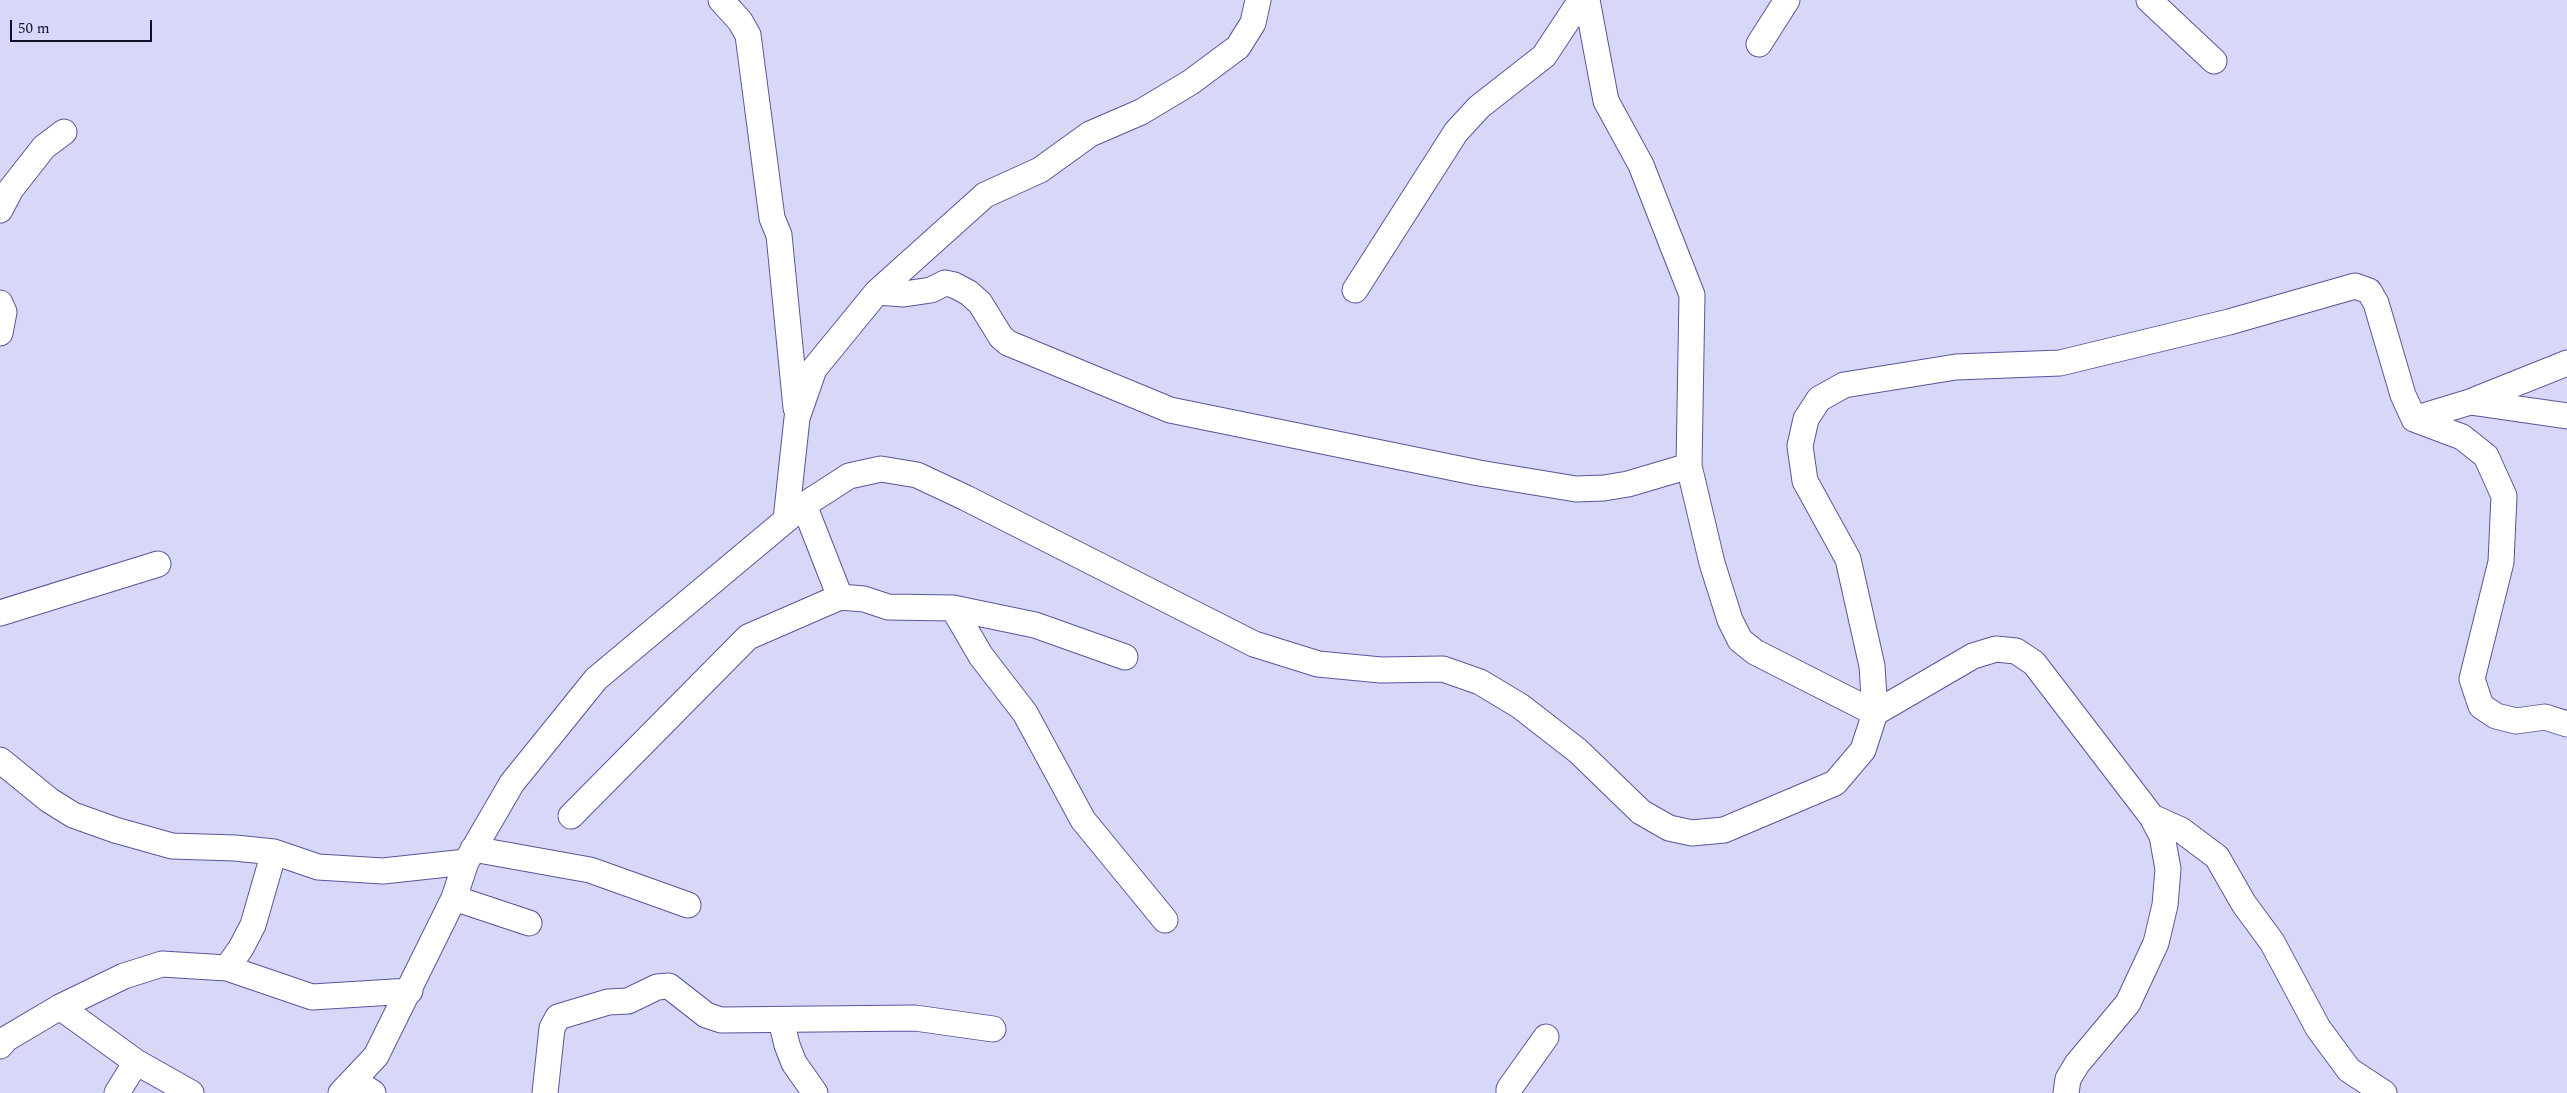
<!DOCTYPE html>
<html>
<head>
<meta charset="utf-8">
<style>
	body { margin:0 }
	#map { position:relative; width:2567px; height:1093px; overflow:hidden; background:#d7d8f7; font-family:Spectral,serif }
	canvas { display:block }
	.scale { position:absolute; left:10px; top:20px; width:142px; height:22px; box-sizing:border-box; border:2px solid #120f2b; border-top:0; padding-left:6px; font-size:15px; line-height:18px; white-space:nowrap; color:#120f2b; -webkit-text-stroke:4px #d7d8f7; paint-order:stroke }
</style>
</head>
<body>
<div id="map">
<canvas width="2567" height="1093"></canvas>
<div class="scale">50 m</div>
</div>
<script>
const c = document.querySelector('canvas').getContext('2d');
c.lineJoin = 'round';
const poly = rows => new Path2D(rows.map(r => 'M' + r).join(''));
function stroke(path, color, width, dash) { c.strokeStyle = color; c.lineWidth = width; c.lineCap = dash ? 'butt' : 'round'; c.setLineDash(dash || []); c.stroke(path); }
const minor = poly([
	[721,0,740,21,748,35,772,218,779,235,796,408],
	[1587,0,1606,101,1641,165,1692,295,1689,466,1712,563,1730,620,1740,640,1755,652,1875,713],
	[2149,0,2214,61],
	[1759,44,1787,0],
	[0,210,11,189,44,147,64,132],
	[1355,290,1456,132,1479,107,1544,56,1581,0],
	[877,292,904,294,931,290,945,283,954,285,969,293,980,303,1001,337,1008,343,1170,410,1479,473,1576,489,1604,488,1628,484,1689,466],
	[0,303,4,312,0,333],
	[2472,401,2567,363],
	[2414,419,2470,402,2567,416],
	[804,505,840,597,864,599,888,607,953,608,1035,625,1125,657],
	[786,520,797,418,814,369,877,292,985,195,1040,170,1090,134,1141,112,1191,82,1238,47,1253,23,1258,0],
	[953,608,981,656,1025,713,1083,820,1165,920],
	[0,613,158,564],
	[1875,713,1973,656,1996,649,2016,651,2034,663,2152,817,2162,836,2168,869,2165,905,2156,943,2128,1003,2077,1064,2068,1079,2066,1093],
	[0,760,49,800,73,815,115,830,172,846,235,848,274,852,318,867,383,871,466,862],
	[571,816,748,637,840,597],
	[2152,817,2181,830,2217,857,2244,904,2272,942,2318,1028,2349,1070,2384,1093],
	[473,849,590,870,688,905],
	[454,898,529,923],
	[227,968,312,997,410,991],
	[60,1007,136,1062,191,1093],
	[781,1020,787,1045,794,1063,815,1093],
	[0,1046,6,1039,60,1007,124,976,162,964,227,968,241,948,253,925,274,852],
	[354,1080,373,1093],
	[117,1093,136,1062],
	[341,1093,376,1056,454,898,466,862,512,783,596,679,804,505,849,476,881,469,917,475,966,498,1254,644,1318,664,1381,670,1443,669,1480,682,1520,706,1578,751,1641,812,1669,828,1692,833,1724,830,1835,783,1863,750,1875,713,1872,666,1848,559,1805,481,1800,446,1806,419,1819,399,1844,385,1956,367,2060,363,2229,322,2355,286,2369,291,2376,303,2403,395,2414,419,2462,437,2486,456,2504,496,2501,562,2472,679,2481,706,2496,716,2516,721,2545,717,2567,724],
	[545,1093,552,1028,558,1017,608,1002,628,1001,657,987,669,986,706,1015,721,1020,915,1018,993,1029],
	[1509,1093,1509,1089,1546,1037]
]);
stroke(minor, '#5a559b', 27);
stroke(minor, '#fff', 25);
</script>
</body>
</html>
